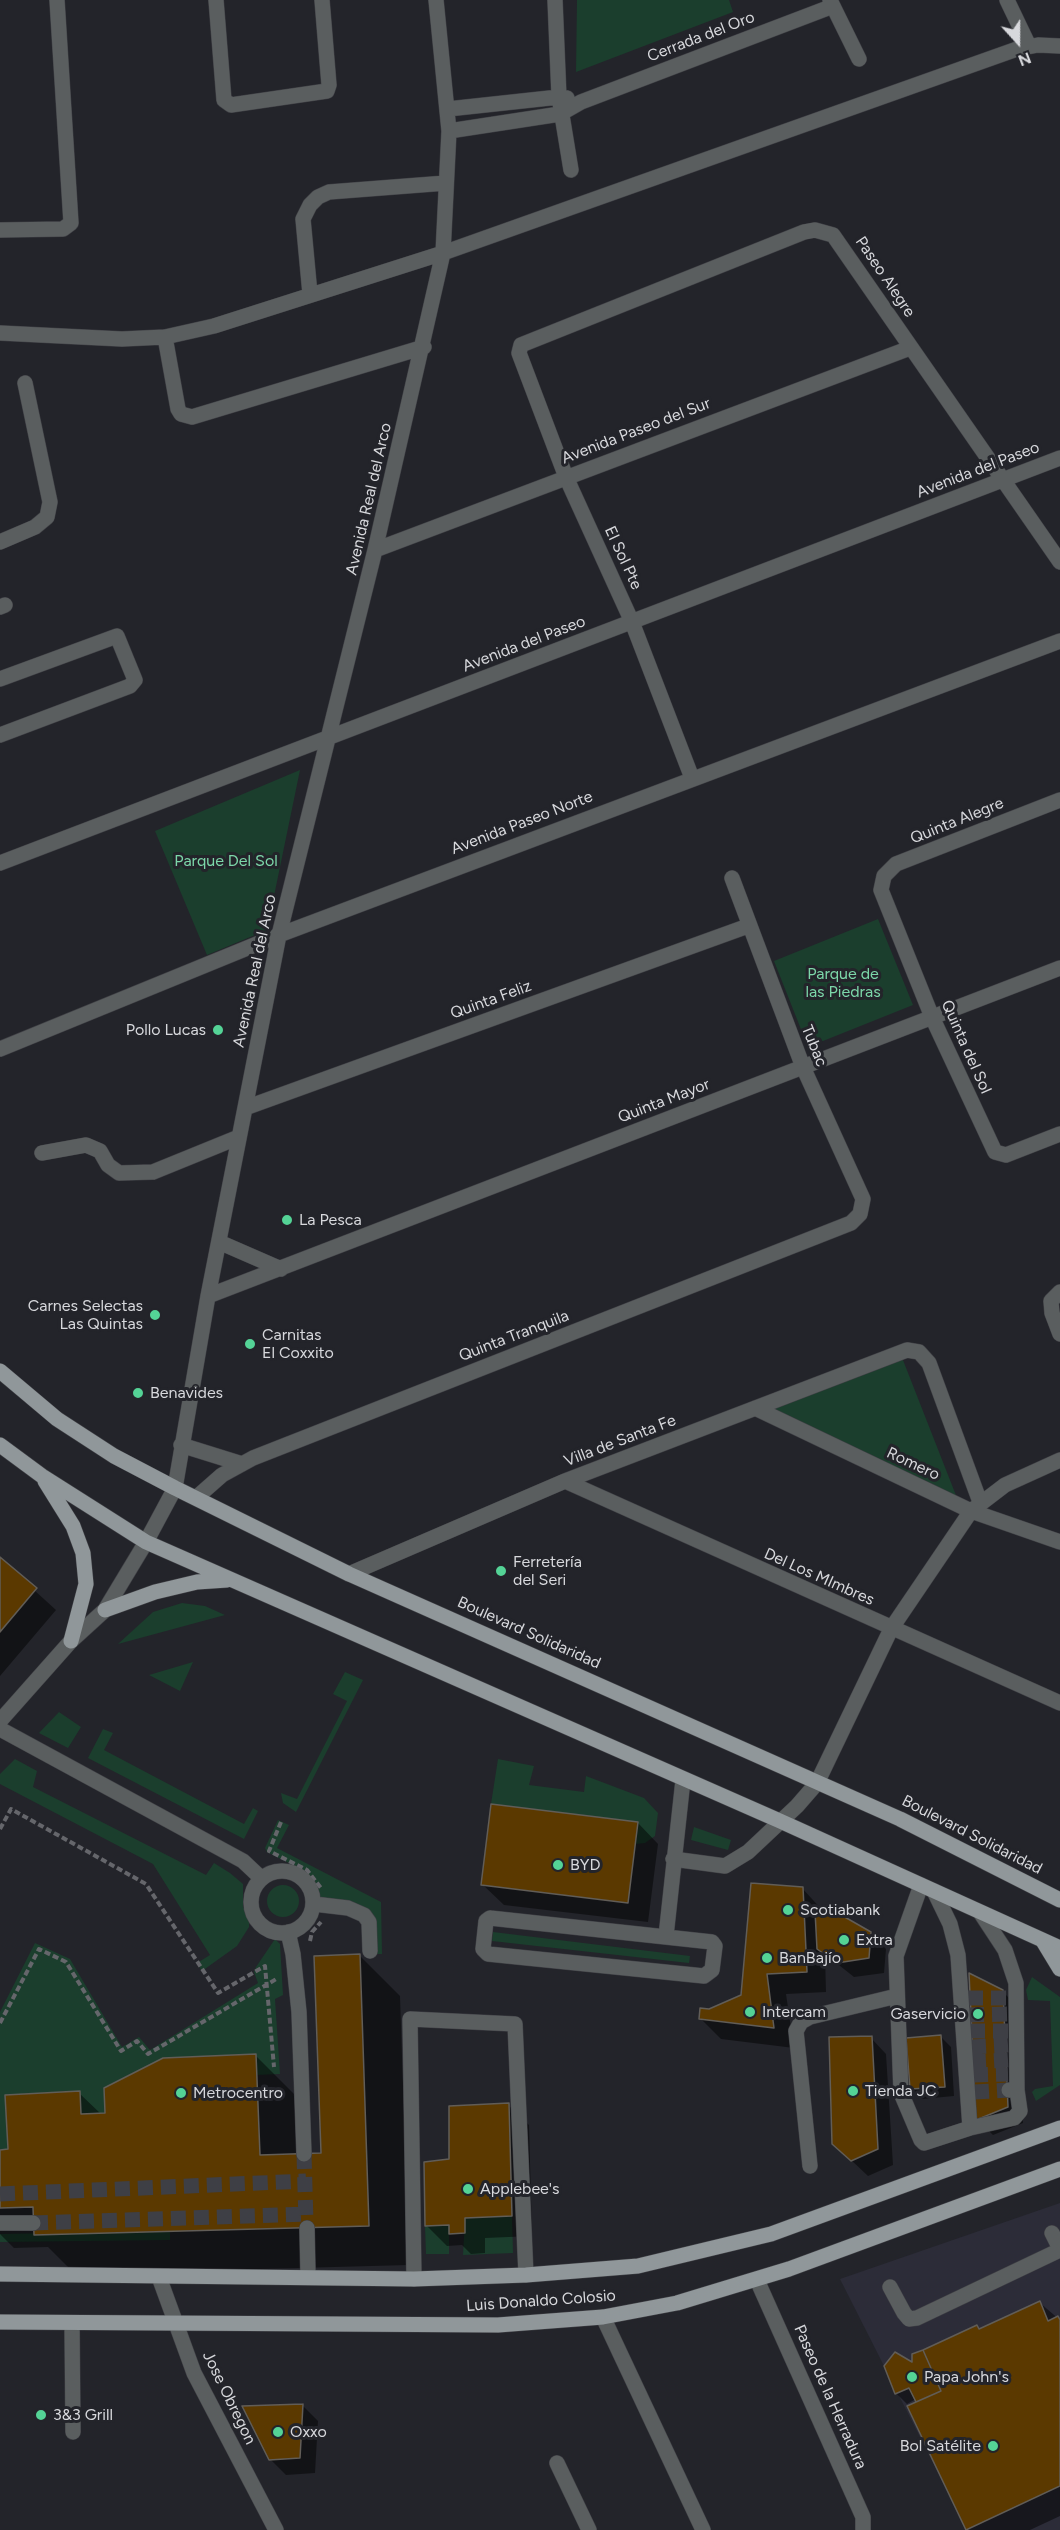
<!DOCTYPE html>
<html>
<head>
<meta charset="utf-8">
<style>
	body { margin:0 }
	#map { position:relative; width:1060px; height:2530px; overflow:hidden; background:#23242a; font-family:Figtree,sans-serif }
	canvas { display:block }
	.north { position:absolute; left:988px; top:12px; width:60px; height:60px; -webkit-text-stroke:4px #23242a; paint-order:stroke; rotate:159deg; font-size:16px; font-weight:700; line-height:24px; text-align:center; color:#d7d8dc }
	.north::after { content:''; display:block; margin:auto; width:21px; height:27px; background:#d7d8dc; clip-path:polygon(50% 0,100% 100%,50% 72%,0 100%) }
</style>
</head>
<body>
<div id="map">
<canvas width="1060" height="2530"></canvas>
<div class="north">N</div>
</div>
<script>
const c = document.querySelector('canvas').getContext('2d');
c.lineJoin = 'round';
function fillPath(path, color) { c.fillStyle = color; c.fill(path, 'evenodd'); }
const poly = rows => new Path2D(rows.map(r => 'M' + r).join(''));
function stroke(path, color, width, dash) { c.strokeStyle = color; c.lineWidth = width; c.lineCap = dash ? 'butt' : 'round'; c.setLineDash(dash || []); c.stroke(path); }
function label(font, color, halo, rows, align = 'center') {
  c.font = font + ' Figtree,sans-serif'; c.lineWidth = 6; c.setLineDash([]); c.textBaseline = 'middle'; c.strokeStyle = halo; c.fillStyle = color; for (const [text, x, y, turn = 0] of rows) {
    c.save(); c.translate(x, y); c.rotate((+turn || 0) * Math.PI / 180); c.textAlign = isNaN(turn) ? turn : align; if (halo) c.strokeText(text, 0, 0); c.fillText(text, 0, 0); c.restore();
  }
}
const built = poly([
	[1060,2203,1060,2530,967,2530,840,2279]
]);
const green = poly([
	[577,0,729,0,733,12,576,72],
	[300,770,267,930,207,955,155,831],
	[878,919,913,1005,808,1047,774,961],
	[901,1355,959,1503,758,1409],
	[182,1603,205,1606,225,1615,118,1644,153,1612],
	[193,1662,180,1691,149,1675],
	[345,1672,363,1680,296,1812,283,1803,281,1793,297,1799,347,1701,333,1694],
	[59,1712,81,1727,68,1748,39,1733],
	[103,1729,113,1733,104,1750,244,1824,253,1808,258,1811,244,1839,88,1758],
	[15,1759,37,1771,33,1787,206,1875,214,1863,230,1873,243,1884,243,1906,249,1920,249,1927,237,1946,202,1971,197,1963,210,1955,153,1864,0,1784,0,1774],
	[498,1759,534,1766,529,1785,584,1792,586,1776,644,1798,658,1813,655,1836,645,1843,636,1844,638,1822,491,1804],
	[278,1820,289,1825,277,1848,381,1902,382,1954,376,1954,376,1921,320,1897,312,1878,305,1871,267,1852,265,1848],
	[694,1827,731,1840,728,1850,691,1840],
	'267 1901a16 16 0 1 1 32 0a16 16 0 1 1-32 0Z',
	[493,1932,690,1956,689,1963,492,1941],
	[275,1939,280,1944,283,1995,275,1999,280,2074,257,2075,256,2054,163,2058,104,2088,105,2113,81,2114,79,2091,5,2095,8,2149,0,2149,0,2012,35,1943,70,1959,122,2047,139,2037,150,2050,258,1983,254,1972,256,1967],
	[1032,1977,1060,1997,1060,2085,1036,2101,1032,2092,1035,2089,1053,2086,1050,2001,1028,2000,1026,1990],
	[512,2216,513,2253,463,2255,465,2218],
	[449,2225,449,2254,426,2254,425,2226],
	[170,2231,170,2240,0,2242,0,2234]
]);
const shadow = poly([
	[0,1559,56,1610,0,1676],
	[638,1823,658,1844,648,1922,504,1905,483,1885],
	[802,1888,823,1911,870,1933,886,1949,884,1973,854,1977,825,1954,826,1992,786,1994,794,2048,721,2039,701,2019,710,2011,743,1996],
	[360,1956,400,1996,409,2265,75,2274,48,2247,14,2248,0,2234,0,2151,9,2151,79,2093,101,2114,107,2114,256,2056,296,2096,298,2155,322,2155],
	[1002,1991,1018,2007,1023,2123,993,2135,978,2120],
	[941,2037,951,2047,954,2096,922,2099,912,2089],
	[871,2038,886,2054,893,2165,868,2176,850,2159],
	[508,2105,529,2125,532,2236,485,2238,485,2253,471,2254,462,2245,447,2246,426,2225,450,2160],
	[1040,2303,1060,2320,1060,2516,1030,2530,968,2530,909,2407,918,2403,916,2399,907,2404,897,2394,885,2366,914,2364,977,2327,980,2330],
	[302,2405,318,2421,315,2473,286,2475,270,2459]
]);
const building = poly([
	[0,1557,37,1588,0,1632,0,1557],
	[491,1804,638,1822,628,1903,481,1885,491,1804],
	[751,1883,803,1887,807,1972,767,1974,774,2028,699,2019,700,2008,709,2009,741,1995,751,1883],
	[829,1908,871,1932,869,1958,837,1963,817,1949,815,1911,829,1908],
	[360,1954,369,2226,34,2235,33,2207,0,2208,0,2150,8,2149,5,2095,80,2091,81,2114,105,2113,104,2088,163,2058,256,2054,260,2155,321,2153,314,1956,360,1954],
	[969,1973,1003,1990,1008,2107,976,2120,969,1973],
	[941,2035,945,2087,910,2089,906,2038,941,2035],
	[872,2036,878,2149,851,2161,832,2144,829,2037,872,2036],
	[509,2103,512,2216,465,2218,465,2233,449,2234,449,2225,425,2226,424,2162,449,2159,449,2106,509,2103],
	[1040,2301,1048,2321,1058,2316,1060,2320,1060,2486,966,2530,907,2406,941,2391,923,2350,977,2325,979,2329,1040,2301],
	[923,2350,941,2391,916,2402,909,2388,895,2394,884,2366,895,2352,912,2362,912,2354,923,2350],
	[303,2404,300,2458,269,2460,242,2406,303,2404]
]);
const minorTunnel = poly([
	[968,1998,1008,1998],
	[969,2015,1008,2014],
	[970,2031,1008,2031],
	[971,2047,1008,2045],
	[971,2062,1008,2060],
	[973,2075,1008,2074],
	[974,2092,1009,2090],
	[304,2154,306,2222],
	[0,2194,306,2181],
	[33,2223,306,2214]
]);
const path = poly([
	[281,1822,269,1851,307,1870,321,1888],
	[0,1829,11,1809,146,1884,218,1993,265,1966,274,2067],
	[310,1941,312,1932,321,1922],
	[0,2023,39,1949,66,1962,121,2051,137,2041,148,2054,278,1978]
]);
const minor = poly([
	[216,0,224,100,231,105,327,91,329,85,322,0],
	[555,0,559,97,571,170],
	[830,0,859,59],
	[1007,0,1029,46],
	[448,109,559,97,567,98],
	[449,131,560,114,581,102,833,6],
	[0,230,63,229,71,223,57,0],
	[310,294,303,219,310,205,318,197,329,192,446,183],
	[0,333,122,339,165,337,214,326,443,253,1017,49,1038,45,1060,46],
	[165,337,178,409,181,414,192,417,424,347],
	[0,542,35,527,47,517,50,502,25,383],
	[375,550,910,348],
	[0,607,5,605],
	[0,679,117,636,135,680,130,686,0,735],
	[692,778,632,622,566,477,519,353,521,345,804,232,815,230,833,235,1060,562],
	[1060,800,896,864,884,876,881,890,932,1017,995,1152,1006,1155,1060,1134],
	[0,863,1060,458],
	[0,1049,279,935,1060,641],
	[245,1108,748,926],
	[42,1153,86,1145,100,1151,108,1165,119,1173,153,1172,239,1137],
	[219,1242,281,1269],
	[1060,1292,1051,1301,1052,1313,1060,1334],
	[208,1296,1060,968],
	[755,1408,971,1511,1060,1542],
	[181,1445,242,1464],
	[565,1481,1060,1703],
	[197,1497,222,1475,253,1458,851,1223,860,1214,863,1199,803,1067,732,878],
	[349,1574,565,1481,907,1350,919,1352,929,1363,980,1502],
	[0,1721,71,1641,105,1610,146,1542,175,1488,208,1296,279,935,375,550,443,253,449,131,436,0],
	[0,1729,243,1861,261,1878],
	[673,1859,725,1866,748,1852,797,1806,817,1783,891,1629,971,1511,1005,1485,1060,1460],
	'251 1902a31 31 0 1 1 62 0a31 31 0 1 1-62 0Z',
	[921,1885,896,1956,901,2093,921,2140,924,2143,970,2128,1014,2118,1020,2111,1017,2090,1009,2090],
	[934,1891,950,1924,958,1955,970,2128],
	[314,1904,348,1908,364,1915,369,1922,370,1951],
	[980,1912,1005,1950,1016,1983,1017,2090],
	[490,1918,712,1942,715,1946,712,1970,704,1976,488,1954,483,1949,486,1921,490,1918],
	[288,1932,293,1954,299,2012,304,2154],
	[666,1936,683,1780],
	[810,2166,796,2031,801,2022,810,2017,897,1996],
	[0,2223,33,2223],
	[307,2228,308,2276],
	[1052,2233,1060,2249],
	[159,2277,194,2373,276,2530],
	[414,2279,410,2019,515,2024,526,2275],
	[757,2280,863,2517,863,2530],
	[890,2287,904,2313,909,2319,917,2318,1060,2250],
	[603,2317,703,2530],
	[72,2323,73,2432],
	[557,2463,589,2530]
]);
const major = poly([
	[0,1371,57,1419,114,1456,175,1488,349,1574,900,1819,1060,1900],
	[0,1445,42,1476,146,1542,780,1821,1060,1948],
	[45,1481,73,1526,83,1553,86,1584,71,1641],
	[105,1610,155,1592,197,1582,227,1580],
	[1043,1941,1060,1969],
	[0,2274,414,2279,526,2275,638,2266,771,2234,1060,2128],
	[0,2322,498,2325,603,2317,677,2303,789,2269,1060,2169]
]);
const markers = [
	[218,1030,6,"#54d396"],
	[287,1220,6,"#54d396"],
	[155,1315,6,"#54d396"],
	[250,1344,6,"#54d396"],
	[138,1393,6,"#54d396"],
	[501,1571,6,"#54d396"],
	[558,1865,6,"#54d396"],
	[788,1910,6,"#54d396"],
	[844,1940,6,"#54d396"],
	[767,1958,6,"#54d396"],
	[750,2012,6,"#54d396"],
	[978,2014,6,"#54d396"],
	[853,2091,6,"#54d396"],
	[181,2093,6,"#54d396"],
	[468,2189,6,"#54d396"],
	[912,2377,6,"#54d396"],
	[41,2415,6,"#54d396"],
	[278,2432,6,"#54d396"],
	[993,2446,6,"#54d396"]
];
const streetNames = [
	["Cerrada del Oro",701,37,-21],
	["Paseo Alegre",885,277,56],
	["Avenida Paseo del Sur",636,431,-21],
	["Avenida del Paseo",978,470,-21],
	["Avenida Real del Arco",369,499,-77],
	["El Sol Pte",623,558,65],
	["Avenida del Paseo",524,644,-21],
	["Quinta Alegre",957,821,-22],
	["Avenida Paseo Norte",522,823,-21],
	["Avenida Real del Arco",255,971,-78],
	["Quinta Feliz",491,1000,-20],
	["Tubac",814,1046,68],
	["Quinta del Sol",966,1047,66],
	["Quinta Mayor",664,1101,-21],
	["Quinta Tranquila",514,1336,-21],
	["Villa de Santa Fe",620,1441,-21],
	["Romero",913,1464,25],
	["Del Los MImbres",819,1577,24],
	["Boulevard Solidaridad",529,1633,24],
	["Boulevard Solidaridad",972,1835,27],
	["Luis Donaldo Colosio",541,2301,-4],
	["Paseo de la Herradura",830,2397,66],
	["Jose Obregon",229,2398,64]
];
const parkNames = [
	["Parque Del Sol",226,861],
	["Parque de",843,974],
	["las Piedras",843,992]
];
const poiNames = [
	["Pollo Lucas",206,1030,"right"],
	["La Pesca",299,1220],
	["Carnes Selectas",143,1306,"right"],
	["Las Quintas",143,1324,"right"],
	["Carnitas",262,1335],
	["El Coxxito",262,1353],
	["Benavides",150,1393],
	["Ferretería",513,1562],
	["del Seri",513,1580],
	["BYD",570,1865],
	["Scotiabank",800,1910],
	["Extra",856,1940],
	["BanBajío",779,1958],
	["Intercam",762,2012],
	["Gaservicio",966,2014,"right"],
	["Tienda JC",865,2091],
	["Metrocentro",193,2093],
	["Applebee's",480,2189],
	["Papa John's",924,2377],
	["3&3 Grill",53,2415],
	["Oxxo",290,2432],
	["Bol Satélite",981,2446,"right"]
];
fillPath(built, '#2c2c38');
fillPath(green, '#1b3e2d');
fillPath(shadow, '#0007');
fillPath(building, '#5b3900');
stroke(building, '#615d57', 1.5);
stroke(minorTunnel, '#3e3f45', 15, [15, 8]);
stroke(minor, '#404146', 16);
stroke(major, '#404146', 16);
stroke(path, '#65666b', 4, [6, 3]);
stroke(minor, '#5a5e5f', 15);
stroke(major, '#90979a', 15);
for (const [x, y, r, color] of markers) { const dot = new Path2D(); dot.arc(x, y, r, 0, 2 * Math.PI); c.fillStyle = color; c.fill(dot); stroke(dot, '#23242a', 2); }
label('16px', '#d7d8dc', '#23242a', streetNames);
label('16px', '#7cd7a9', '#23242a', parkNames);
label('16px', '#d7d8dc', '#23242a', poiNames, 'left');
</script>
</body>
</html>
